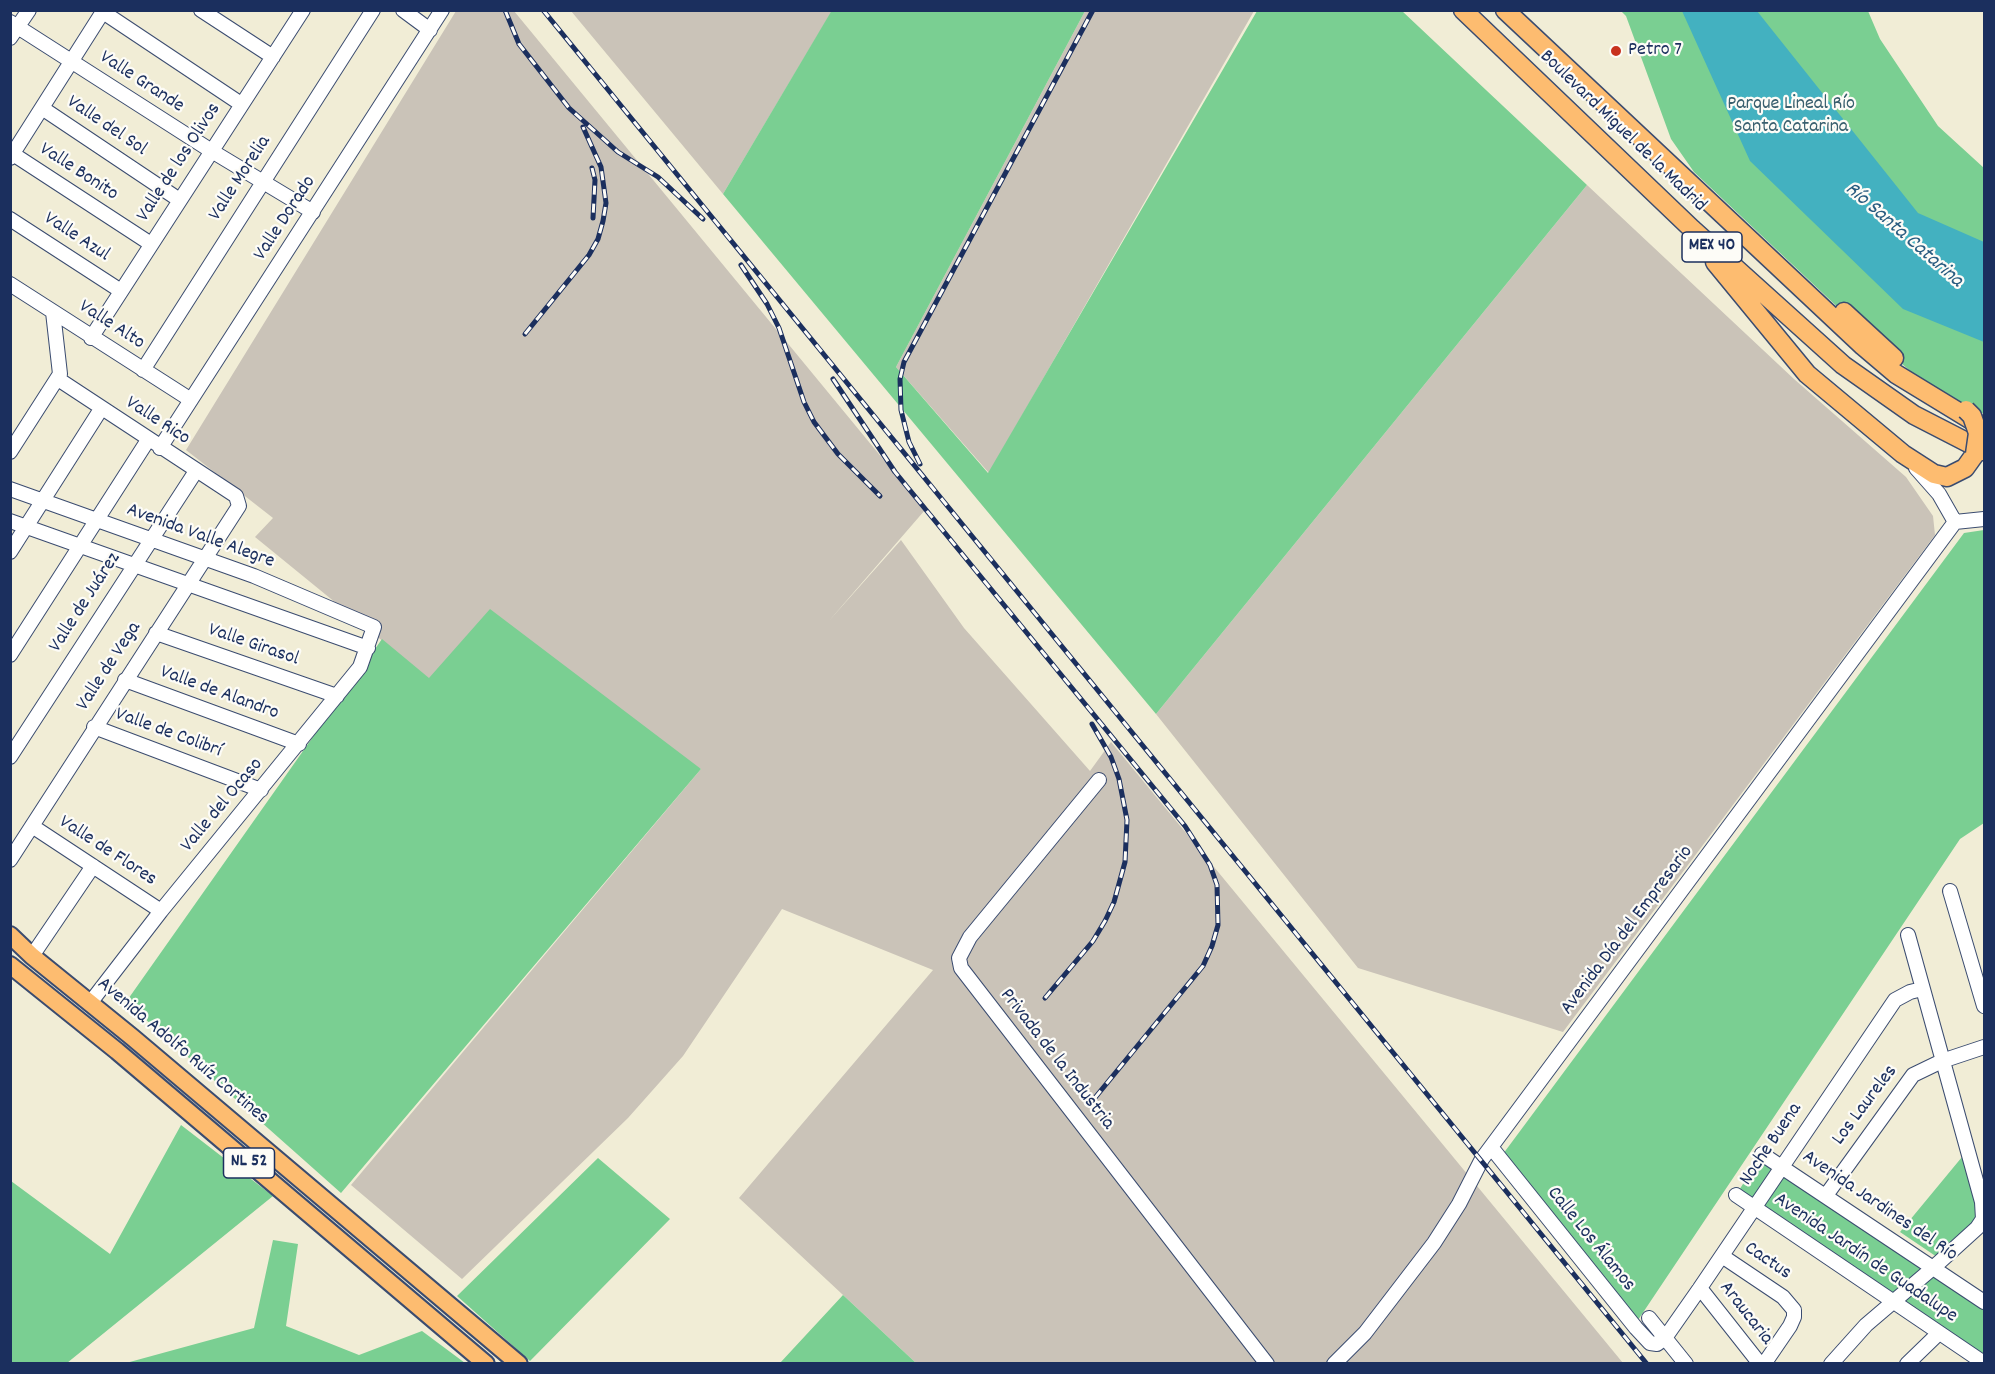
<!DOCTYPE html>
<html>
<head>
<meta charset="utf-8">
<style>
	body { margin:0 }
	#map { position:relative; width:1995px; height:1374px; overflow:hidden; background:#f1edd6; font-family:Dekko,sans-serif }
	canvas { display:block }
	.frame { position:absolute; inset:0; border:12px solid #1b2f5e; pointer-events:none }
</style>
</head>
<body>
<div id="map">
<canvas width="1995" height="1374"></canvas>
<div class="frame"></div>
</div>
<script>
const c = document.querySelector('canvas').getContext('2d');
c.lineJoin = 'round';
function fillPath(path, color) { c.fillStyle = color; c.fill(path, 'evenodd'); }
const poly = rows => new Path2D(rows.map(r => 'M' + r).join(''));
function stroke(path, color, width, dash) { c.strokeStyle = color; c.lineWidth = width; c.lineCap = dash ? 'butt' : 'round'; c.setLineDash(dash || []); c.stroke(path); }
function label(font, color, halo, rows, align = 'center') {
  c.font = font + ' Dekko,sans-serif'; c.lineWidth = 4.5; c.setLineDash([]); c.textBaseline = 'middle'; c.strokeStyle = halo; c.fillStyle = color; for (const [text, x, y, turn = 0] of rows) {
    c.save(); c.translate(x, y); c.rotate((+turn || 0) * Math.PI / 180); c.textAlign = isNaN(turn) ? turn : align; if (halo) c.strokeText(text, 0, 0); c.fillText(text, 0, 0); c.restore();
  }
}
const industrial = poly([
	[456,11,514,11,925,510,828,622,901,540,964,628,1090,771,1111,742,1623,1363,916,1363,739,1198,933,970,782,909,683,1056,628,1118,462,1279,351,1185,701,769,428,678,255,537,273,518,186,450],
	[571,11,832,11,723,194],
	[1085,11,1254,11,989,473,896,367],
	[1587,185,1794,379,1906,477,1933,516,1935,535,1563,1032,1358,968,1156,714]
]);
const green = poly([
	[832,10,1085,11,896,367,988,473,1257,11,1402,11,1587,185,1156,714,723,194],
	[1621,11,1868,11,1880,39,1938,126,1984,168,1984,414,1958,402,1915,375,1862,330,1694,172,1671,139,1626,16],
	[1984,530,1984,823,1960,839,1636,1323,1503,1154,1964,533],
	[490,609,701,769,341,1193,126,1002,382,639,429,678],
	[181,1125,273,1196,67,1363,11,1363,11,1181,110,1254],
	[1762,1154,1984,1302,1984,1363,1736,1195],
	[1962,1157,1979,1217,1937,1257,1900,1232],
	[598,1158,670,1219,530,1361,457,1296],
	[273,1240,298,1244,286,1326,359,1355,422,1331,465,1363,126,1363,254,1328],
	[843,1295,916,1363,780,1363]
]);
const water = poly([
	[1682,11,1757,11,1918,213,1984,242,1984,342,1903,309,1750,161]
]);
const minor = poly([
	[201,10,273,57],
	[403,10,430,30],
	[103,12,241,104],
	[10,22,210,150,313,212],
	[10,38,29,10],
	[42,108,178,199],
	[13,154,151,244],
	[10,158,104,10],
	[10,219,121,291],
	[10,284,191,400],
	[91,338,303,10],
	[143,370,373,10],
	[160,448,442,10],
	[10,452,60,374,53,312],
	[1916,468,1939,494,1955,522],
	[10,489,254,576,374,627,360,667,161,911,90,1003],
	[10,521,368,648],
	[1955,522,1984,519],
	[10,552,101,409],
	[156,633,337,696],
	[10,655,148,440],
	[125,680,299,744],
	[94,727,261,790],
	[10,757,196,471],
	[1099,780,970,937,959,958,961,968,1267,1364],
	[32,826,161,911],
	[10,860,239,506,236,496,58,379],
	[1950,891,1984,1006],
	[32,956,93,866],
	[1491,1147,1636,1328,1650,1343,1657,1344,1665,1338,1700,1288,1895,1000,1910,992,1922,989],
	[1762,1154,1984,1302],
	[1827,1194,1913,1075,1942,1061,1984,1047],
	[1736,1195,1984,1363],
	[1722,1256,1783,1297,1794,1310,1794,1317,1790,1326,1764,1364],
	[1700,1288,1760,1364],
	[1649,1318,1686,1364],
	[1334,1364,1365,1333,1434,1243,1459,1204,1482,1159,1955,522],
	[1831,1364,1866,1325,1934,1267,1977,1228,1983,1219,1982,1202,1908,935],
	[1907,1364,1939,1333]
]);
const major = poly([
	[10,935,32,956,132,1037,519,1364],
	[10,965,117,1051,486,1364]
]);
const highway = poly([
	[1463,10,1692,229,1843,365,1914,415,1984,451],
	[1505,10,1863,346,1896,374,1978,424],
	[1715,262,1807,374,1903,454,1934,474,1947,477,1965,468,1975,454],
	[1844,312,1894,358]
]);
const rail = poly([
	[505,10,519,44,569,108,618,152,658,177,703,219],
	[543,10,1647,1364],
	[592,168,595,180,593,218],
	[741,265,767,304,779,328,804,402,814,422,838,454,880,496],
	[525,334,589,255,598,239,603,221,606,203,601,167,583,127],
	[833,379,895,472,1185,826,1210,865,1217,885,1218,925,1212,946,1203,966,1089,1105],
	[920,464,909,442,901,410,900,379,904,362,1093,10],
	[1045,998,1093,941,1105,921,1114,902,1125,862,1127,820,1119,779,1111,757,1092,724]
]);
const highwayBridge = poly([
	[1966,410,1972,416,1978,433,1975,454]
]);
const markers = [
	[1616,51,6,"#c8321e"]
];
const shields = [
	[1712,247,60],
	[249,1163,51]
];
const shieldNames = [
	["MEX 40",1712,247],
	["NL 52",249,1163]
];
const poiNames = [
	["Petro 7",1628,51]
];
const streetNames = [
	["Valle Grande",141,83,33],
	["Valle del Sol",106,127,34],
	["Boulevard Miguel de la Madrid",1622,132,44],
	["Valle de los Olivos",180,163,-57],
	["Valle Bonito",78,173,33],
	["Valle Morelia",241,179,-57],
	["Valle Dorado",286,219,-57],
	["Valle Azul",76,238,33],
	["Valle Alto",111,326,33],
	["Valle Rico",157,422,33],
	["Avenida Valle Alegre",200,537,20],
	["Valle de Juárez",86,603,-57],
	["Valle Girasol",253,646,19],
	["Valle de Vega",110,667,-57],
	["Valle de Alandro",219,694,20],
	["Valle de Colibrí",168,734,20],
	["Valle del Ocaso",223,806,-50],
	["Valle de Flores",107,852,33],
	["Avenida Día del Empresario",1628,931,-53],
	["Avenida Adolfo Ruíz Cortines",182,1052,40],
	["Privada de la Industria",1056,1060,52],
	["Los Laureles",1866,1106,-53],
	["Noche Buena",1772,1145,-56],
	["Avenida Jardines del Río",1879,1207,34],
	["Calle Los Álamos",1590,1240,51],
	["Avenida Jardín de Guadalupe",1865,1259,34],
	["Cactus",1767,1262,34],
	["Araucaria",1745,1314,52]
];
const parkNames = [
	["Parque Lineal Río",1791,105],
	["Santa Catarina",1791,128]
];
const waterNames = [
	["Río Santa Catarina",1903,236,41]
];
fillPath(industrial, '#cac3b8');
fillPath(green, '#7acf92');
fillPath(water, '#43b1c0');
stroke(minor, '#3b4c70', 16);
stroke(major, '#3b4c70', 20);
stroke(highway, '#3b4c70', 21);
stroke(minor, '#fff', 14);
stroke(major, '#fdbc70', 16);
stroke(highway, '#fdbc70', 18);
stroke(rail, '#1b2f5e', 5);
stroke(rail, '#fdfcf7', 3, [9]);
stroke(highwayBridge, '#3b4c70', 21, []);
stroke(highwayBridge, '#fdbc70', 18);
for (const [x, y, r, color] of markers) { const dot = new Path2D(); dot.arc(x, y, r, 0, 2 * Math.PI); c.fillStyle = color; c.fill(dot); stroke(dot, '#fdfcf7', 2); }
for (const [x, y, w] of shields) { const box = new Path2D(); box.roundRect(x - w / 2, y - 15, w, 30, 4.5); c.fillStyle = '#fdfcf7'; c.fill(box); stroke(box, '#1b2f5e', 1.5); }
label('bold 18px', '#1b2f5e', null, shieldNames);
label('20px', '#1b2f5e', '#fdfcf7', poiNames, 'left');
label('20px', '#1b2f5e', '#fdfcf7', streetNames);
label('20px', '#385f6e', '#fdfcf7', parkNames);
label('italic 21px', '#295c80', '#fdfcf7', waterNames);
</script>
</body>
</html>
